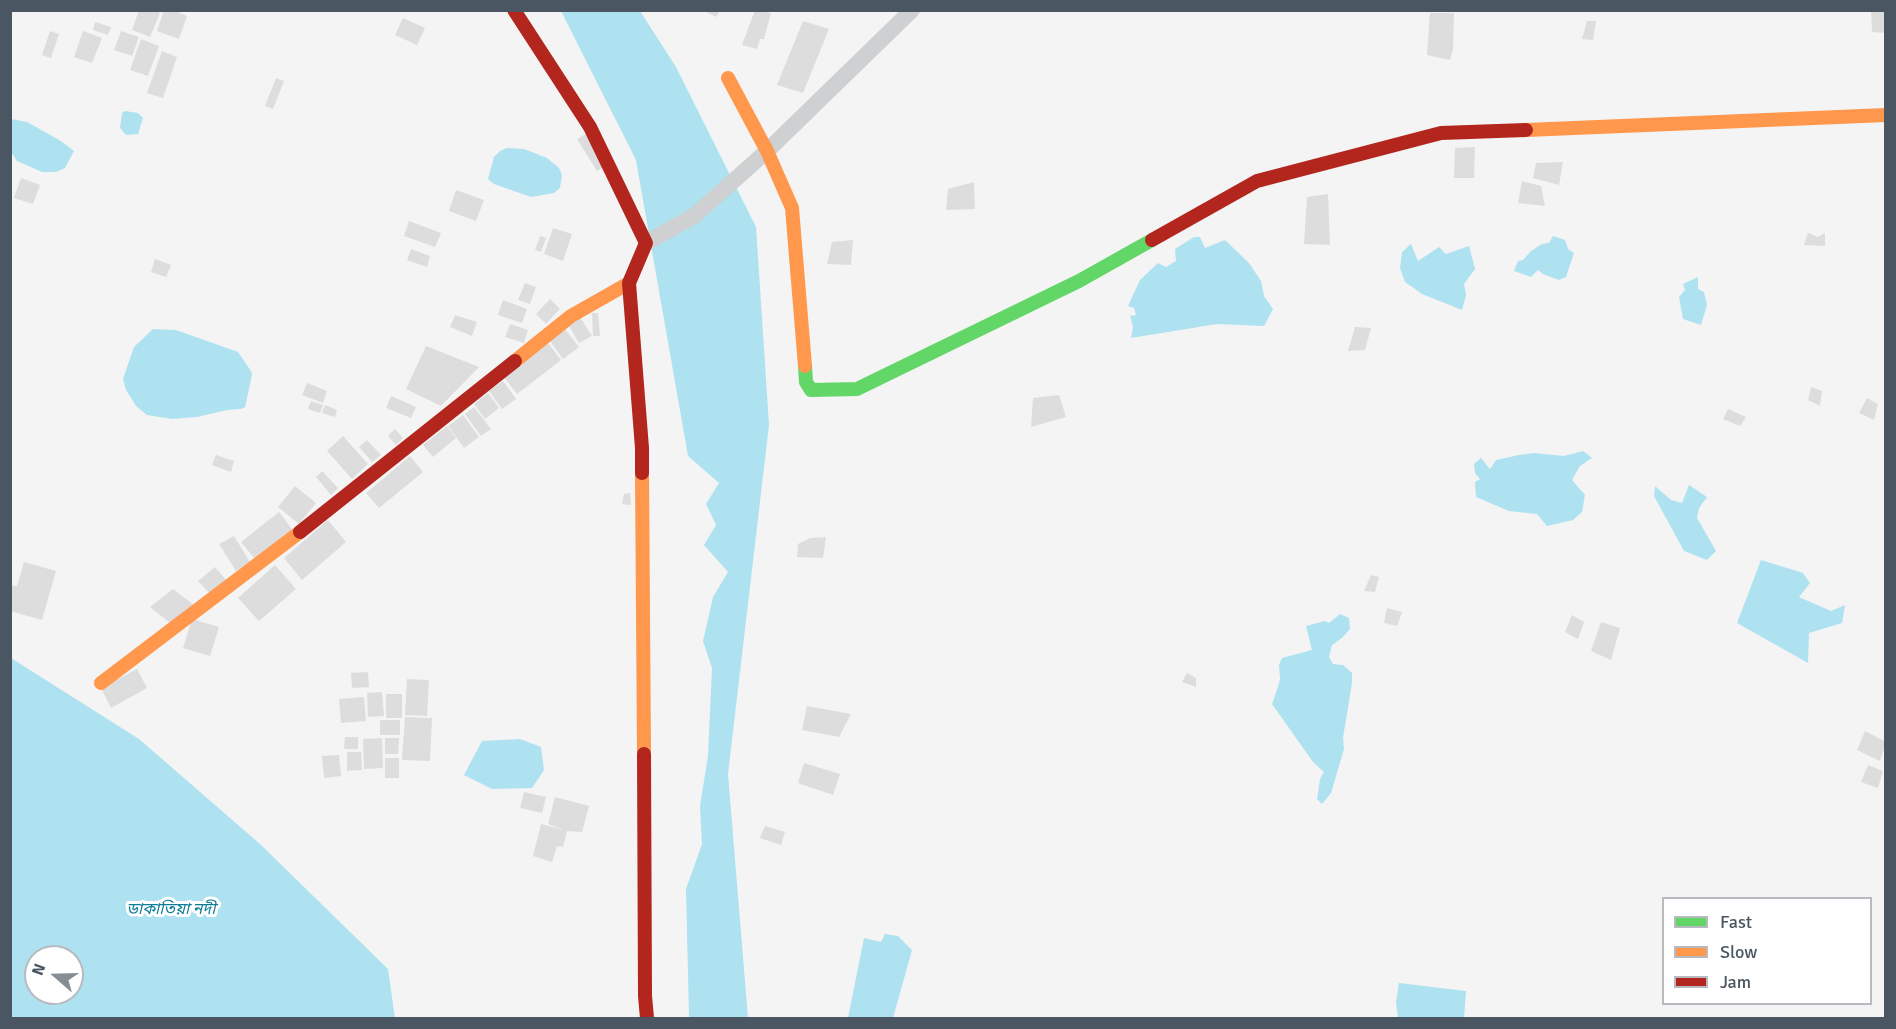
<!DOCTYPE html>
<html>
<head>
<meta charset="utf-8">
<style>
	body { margin:0 }
	#map { position:relative; width:1896px; height:1029px; overflow:hidden; background:#f4f4f4; font-family:Signika,sans-serif }
	canvas { display:block }
	.frame { position:absolute; inset:0; border:12px solid #4a5661; pointer-events:none }
	.legend { position:absolute; left:1662px; top:897px; width:210px; height:108px; box-sizing:border-box; background:#fff; border:2px solid #b7bbc0; margin:0; padding:8px 10px; list-style:none; font-size:18px; color:#4a5661 }
	.legend li { display:flex; align-items:center; gap:12px; height:30px }
	.legend b { width:30px; border:2px solid #b7bbc0 }
	.north { position:absolute; left:24px; top:945px; width:60px; height:60px; box-sizing:border-box; background:#fff; border:2px solid #b7bbc0; border-radius:50%; rotate:290deg; font-size:16px; font-weight:700; line-height:24px; text-align:center; color:#4a5661 }
	.north::after { content:''; display:block; margin:auto; width:21px; height:27px; background:#868d94; clip-path:polygon(50% 0,100% 100%,50% 72%,0 100%) }
</style>
</head>
<body>
<div id="map">
<canvas width="1896" height="1029"></canvas>
<div class="frame"></div>
<ul class="legend">
<li><b style="height:8px;background:#63d668"></b>Fast</li>
<li><b style="height:8px;background:#ff974d"></b>Slow</li>
<li><b style="height:8px;background:#b3261e"></b>Jam</li>
</ul>
<div class="north">N</div>
</div>
<script>
const c = document.querySelector('canvas').getContext('2d');
c.lineJoin = 'round';
function fillPath(path, color) { c.fillStyle = color; c.fill(path, 'evenodd'); }
const poly = rows => new Path2D(rows.map(r => 'M' + r).join(''));
function stroke(path, color, width, dash) { c.strokeStyle = color; c.lineWidth = width; c.lineCap = dash ? 'butt' : 'round'; c.setLineDash(dash || []); c.stroke(path); }
function label(font, color, halo, rows, align = 'center') {
  c.font = font + ' Signika,"Noto Sans Bengali",sans-serif'; c.lineWidth = 6; c.setLineDash([]); c.textBaseline = 'middle'; c.strokeStyle = halo; c.fillStyle = color; for (const [text, x, y, turn = 0] of rows) {
    c.save(); c.translate(x, y); c.rotate((+turn || 0) * Math.PI / 180); c.textAlign = isNaN(turn) ? turn : align; if (halo) c.strokeText(text, 0, 0); c.fillText(text, 0, 0); c.restore();
  }
}
const water = poly([
	[561,11,640,11,676,67,756,227,769,425,728,774,748,1018,689,1018,686,889,702,844,700,806,708,756,712,668,703,641,713,597,728,572,704,545,716,525,706,504,719,483,688,456,636,160],
	[125,111,138,113,143,118,138,134,126,135,120,128,122,113],
	[11,119,27,122,61,141,74,151,65,168,56,172,42,172,17,161,11,152],
	[507,148,524,149,547,158,559,168,562,175,560,188,554,193,531,197,494,184,488,179,494,157,500,151],
	[1553,236,1565,240,1568,249,1574,253,1566,277,1559,280,1543,274,1538,270,1531,277,1514,271,1518,261,1523,260,1531,251,1542,244,1549,243],
	[1194,237,1200,237,1205,248,1225,240,1249,263,1261,281,1264,296,1273,309,1264,326,1217,324,1131,338,1133,327,1130,316,1136,315,1134,308,1128,306,1140,280,1158,263,1166,267,1176,261,1175,249],
	[1411,244,1418,261,1439,247,1446,254,1469,246,1475,269,1464,284,1466,295,1462,310,1422,294,1405,282,1400,268,1402,252],
	[1698,277,1698,289,1704,292,1707,305,1701,325,1683,319,1679,297,1685,290,1683,284],
	[153,329,176,330,238,352,251,371,252,375,245,407,241,409,227,410,197,417,172,419,147,415,136,406,126,390,123,379,134,347],
	[1583,451,1592,458,1580,466,1572,480,1585,495,1582,512,1573,520,1547,526,1537,514,1509,511,1476,497,1475,482,1480,479,1475,473,1474,464,1481,458,1490,469,1496,460,1519,455,1534,453,1564,456],
	[1689,485,1707,497,1699,508,1697,518,1716,551,1707,560,1684,551,1654,496,1655,486,1671,500,1682,503],
	[1761,560,1803,573,1810,583,1799,597,1831,611,1845,605,1842,623,1809,633,1808,663,1737,623],
	[1340,614,1349,618,1350,629,1342,638,1332,645,1329,657,1333,664,1343,665,1352,673,1352,683,1343,738,1344,749,1331,793,1322,804,1317,799,1320,779,1324,772,1313,762,1272,704,1278,687,1280,679,1279,665,1282,658,1312,650,1306,626,1325,621,1329,623],
	[11,658,139,739,260,844,388,969,395,1018,11,1018],
	[36,957,72,957,72,993,36,993],
	[520,739,541,747,544,770,532,788,492,789,464,775,482,741],
	[885,934,898,936,912,950,893,1018,848,1018,864,938,881,942],
	[1399,983,1466,991,1464,1018,1398,1018,1396,1002]
]);
const building = poly([
	[139,10,153,10,160,13,150,37,132,30],
	[164,10,173,10,187,16,179,39,157,31],
	[707,10,721,10,716,17,706,12],
	[755,10,771,13,764,39,760,39,757,49,742,45],
	[1871,10,1886,10,1886,33,1872,32],
	[1430,13,1454,13,1453,49,1450,60,1427,55],
	[403,18,425,28,417,45,395,35],
	[803,21,829,29,803,93,777,85],
	[1587,21,1596,21,1593,40,1582,39],
	[95,22,111,27,108,35,93,30],
	[50,31,59,34,51,58,42,55],
	[83,31,102,38,92,63,74,57],
	[121,31,139,37,132,56,114,50],
	[141,39,159,46,148,76,130,70],
	[162,51,177,57,163,98,147,93],
	[276,78,284,81,273,109,265,106],
	[586,134,605,166,597,171,577,139],
	[1475,147,1474,178,1454,178,1455,148],
	[1563,162,1559,185,1533,178,1536,163],
	[21,178,40,185,33,204,14,198],
	[1522,181,1541,186,1545,206,1518,203],
	[974,182,975,209,946,210,948,189],
	[456,190,484,200,476,221,449,211],
	[1328,194,1330,245,1304,244,1307,197],
	[409,221,441,233,435,247,404,236],
	[553,228,572,234,563,261,544,254],
	[1808,233,1818,237,1825,233,1825,246,1804,245],
	[540,236,546,238,541,252,535,250],
	[853,240,851,265,827,264,832,242],
	[411,249,430,256,427,267,407,260],
	[155,259,171,265,166,277,151,272],
	[525,283,536,287,530,304,518,300],
	[550,299,560,309,546,324,536,314],
	[503,300,527,309,522,323,498,315],
	[592,313,598,313,600,336,593,336],
	[455,315,477,322,472,336,450,327],
	[580,317,592,336,579,343,568,324],
	[510,324,528,330,524,343,505,337],
	[1355,327,1371,328,1365,350,1348,351],
	[565,329,579,347,563,359,550,341],
	[548,343,561,360,517,394,504,377],
	[426,346,479,367,441,406,406,389],
	[503,381,516,399,502,409,489,391],
	[307,383,327,391,323,403,302,395],
	[1811,387,1822,391,1820,406,1808,400],
	[488,393,499,408,485,419,474,404],
	[1059,395,1066,417,1031,427,1033,398],
	[391,396,416,407,411,418,386,408],
	[1867,398,1878,404,1874,420,1859,413],
	[311,401,323,405,320,413,308,409],
	[325,405,337,410,335,417,322,413],
	[474,407,491,429,481,436,465,414],
	[1728,409,1746,417,1740,426,1723,419],
	[463,415,479,437,464,448,448,426],
	[447,426,456,438,433,457,423,445],
	[395,429,403,438,396,445,388,436],
	[343,436,368,464,352,479,327,451],
	[367,440,381,455,372,462,359,447],
	[216,455,234,461,231,472,212,465],
	[410,456,423,472,379,508,366,493],
	[322,471,338,488,331,495,316,477],
	[295,486,316,503,299,524,278,507],
	[630,493,631,505,622,504,624,494],
	[279,512,292,529,255,559,241,542],
	[328,520,346,542,302,580,284,558],
	[234,536,250,562,236,571,219,544],
	[826,537,823,558,797,557,798,544,810,538],
	[24,562,56,571,42,620,10,611,10,585,17,586],
	[275,565,296,589,259,621,238,598],
	[215,567,227,581,211,595,198,581],
	[1371,575,1379,577,1375,592,1364,591],
	[173,589,194,605,170,623,150,607],
	[1387,608,1402,612,1397,626,1384,623],
	[1572,615,1584,622,1578,639,1565,632],
	[192,619,219,627,210,656,183,648],
	[1601,622,1620,628,1611,660,1591,651],
	[137,669,147,688,111,708,101,688],
	[368,672,369,687,352,688,351,673],
	[1187,673,1196,678,1196,687,1182,682],
	[407,679,429,680,427,716,405,715],
	[382,692,384,716,368,717,367,693],
	[386,694,402,694,402,718,386,718],
	[364,697,366,721,341,723,339,699],
	[807,706,851,714,839,737,802,730],
	[405,717,432,718,430,761,402,760],
	[380,720,400,720,400,735,380,735],
	[1865,731,1886,742,1880,761,1857,750],
	[345,737,358,737,358,749,344,749],
	[382,738,383,768,364,769,363,739],
	[385,738,399,738,398,754,385,754],
	[347,752,361,752,362,770,347,771],
	[339,755,341,776,324,778,322,756],
	[385,758,399,758,399,778,385,778],
	[804,763,840,774,833,795,798,783],
	[1868,765,1883,771,1878,788,1861,782],
	[524,792,546,797,542,813,520,808],
	[555,797,589,806,582,832,567,831,563,847,557,846,552,862,533,856,541,824,564,830,548,824],
	[765,826,785,832,781,845,760,838]
]);
const street = poly([
	[646,243,694,216,767,151,912,10]
]);
const fast = poly([
	[805,366,806,382,811,390,857,389,1079,281,1152,240]
]);
const slow = poly([
	[728,78,767,151,792,208,805,366],
	[1526,130,1886,115],
	[515,361,571,316,629,283],
	[642,473,644,754],
	[101,683,300,532]
]);
const jam = poly([
	[514,10,590,127,646,243,629,283,642,448,642,473],
	[1152,240,1257,181,1441,133,1526,130],
	[300,532,515,361],
	[644,754,645,996,647,1018]
]);
const waterNames = [
	["ডাকাতিয়া নদী",171,910]
];
fillPath(water, '#aee2f0');
fillPath(building, '#ddddde');
stroke(street, '#ced0d2', 16);
stroke(fast, '#63d668', 14);
stroke(slow, '#ff974d', 14);
stroke(jam, '#b3261e', 14);
label('italic 16px', '#0c7c9b', '#fff', waterNames);
</script>
</body>
</html>
